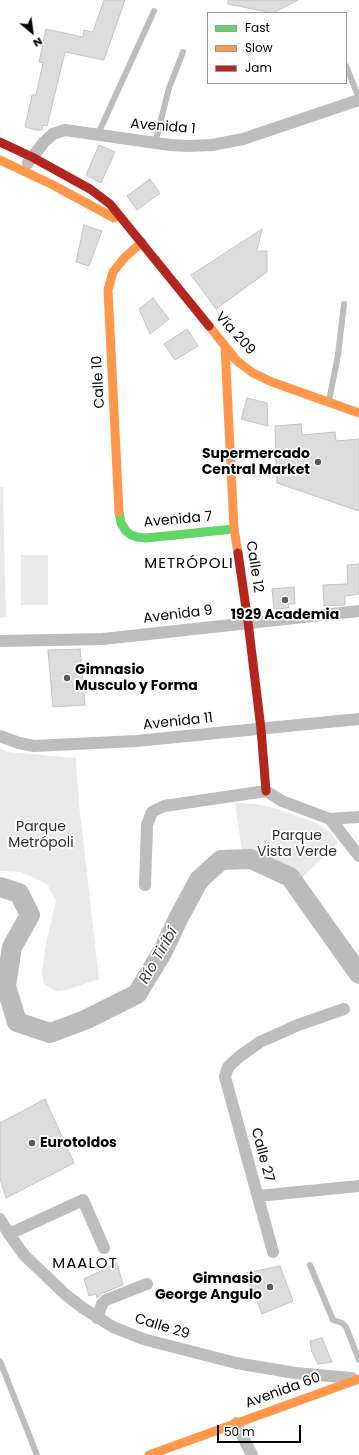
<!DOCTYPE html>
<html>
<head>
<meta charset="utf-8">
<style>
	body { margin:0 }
	#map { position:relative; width:359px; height:1455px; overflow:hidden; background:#fff; font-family:Poppins,sans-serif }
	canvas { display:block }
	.legend { position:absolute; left:207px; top:12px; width:140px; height:72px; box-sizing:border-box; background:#fff; border:1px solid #999; margin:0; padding:5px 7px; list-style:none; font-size:12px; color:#000 }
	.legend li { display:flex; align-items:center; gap:8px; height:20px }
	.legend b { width:20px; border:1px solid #999 }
	.north { position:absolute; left:12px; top:12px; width:40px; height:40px; -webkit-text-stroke:3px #fff; paint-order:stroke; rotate:151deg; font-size:11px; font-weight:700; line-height:16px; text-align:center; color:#000 }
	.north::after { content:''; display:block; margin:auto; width:14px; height:18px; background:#000; clip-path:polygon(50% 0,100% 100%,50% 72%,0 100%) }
	.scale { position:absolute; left:217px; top:1425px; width:84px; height:18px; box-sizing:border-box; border:2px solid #000; border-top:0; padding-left:5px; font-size:12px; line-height:14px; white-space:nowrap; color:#000; -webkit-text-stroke:3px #fff; paint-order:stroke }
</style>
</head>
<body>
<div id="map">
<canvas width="359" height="1455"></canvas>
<ul class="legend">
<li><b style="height:5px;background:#63d668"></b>Fast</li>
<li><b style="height:5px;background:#ff974d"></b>Slow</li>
<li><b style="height:5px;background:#b3261e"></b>Jam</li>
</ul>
<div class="north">N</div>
<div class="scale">50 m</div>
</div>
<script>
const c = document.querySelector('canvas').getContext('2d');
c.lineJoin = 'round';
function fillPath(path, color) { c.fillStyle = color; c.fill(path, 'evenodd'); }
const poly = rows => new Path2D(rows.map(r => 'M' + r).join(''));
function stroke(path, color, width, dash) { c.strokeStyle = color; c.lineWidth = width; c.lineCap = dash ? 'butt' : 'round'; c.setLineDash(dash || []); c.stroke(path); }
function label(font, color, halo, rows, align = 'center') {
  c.font = font + ' Poppins,sans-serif'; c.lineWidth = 3.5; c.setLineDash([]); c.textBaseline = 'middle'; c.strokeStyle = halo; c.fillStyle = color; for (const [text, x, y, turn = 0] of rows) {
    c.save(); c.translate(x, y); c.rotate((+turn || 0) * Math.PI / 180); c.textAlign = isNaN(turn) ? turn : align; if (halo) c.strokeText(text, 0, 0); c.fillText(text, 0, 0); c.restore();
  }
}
const green = poly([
	[0,487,3,487,6,617,0,618],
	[21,555,48,555,48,605,21,605],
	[0,748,8,752,76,758,79,804,99,979,67,990,55,991,44,984,42,972,46,943,56,901,47,884,21,872,0,871],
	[235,803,257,804,277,809,318,824,332,834,338,843,300,879,293,871,251,850,242,851]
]);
const river = poly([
	[0,887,19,893,30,915,12,947,6,986,17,1022,50,1033,85,1020,137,994,163,951,179,917,199,880,221,860,251,859,290,877,359,974]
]);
const building = poly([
	[104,0,125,0,104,60,65,52,47,126,43,125,42,130,36,130,25,127,32,95,36,95,43,63,39,62,46,29,83,37,84,30,93,32,104,0],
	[228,0,298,0,273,13,228,4,228,0],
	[99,145,115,152,101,183,86,175,99,145],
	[150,179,160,193,137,210,127,196,150,179],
	[84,225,102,231,89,266,76,262,84,225],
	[262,229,257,251,267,251,267,272,216,309,191,275,262,229],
	[153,298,169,319,150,334,139,309,153,298],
	[187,329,198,346,175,360,164,344,187,329],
	[247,398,267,403,268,426,241,419,247,398],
	[301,424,302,435,335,432,336,441,359,439,359,511,277,483,275,426,301,424],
	[359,564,359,594,345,596,345,605,324,606,323,585,348,584,347,565,359,564],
	[294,587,295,604,288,604,289,608,274,609,272,589,294,587],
	[80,649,85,705,53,707,48,650,80,649],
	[45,1099,74,1163,6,1198,0,1179,0,1123,45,1099],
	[117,1263,123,1285,103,1293,97,1298,96,1294,89,1296,84,1279,117,1263],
	[280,1266,293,1301,262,1314,246,1273,280,1266],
	[322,1338,332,1362,318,1364,312,1352,310,1341,322,1338]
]);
const lane = poly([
	[346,66,359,98],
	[98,134,154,11],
	[155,143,169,88,183,52],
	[329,401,338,355,344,304],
	[310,1265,333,1320,342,1323,346,1327,359,1360],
	[0,1361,37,1455]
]);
const street = poly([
	[28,163,44,142,53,134,65,130,170,145,189,146,212,145,243,139,359,100],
	[0,641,103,639,359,611],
	[0,736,19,743,34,746,136,741,359,719],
	[330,819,359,817],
	[145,885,147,825,152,812,164,806,266,791,282,801,330,819,359,856],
	[258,1196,359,1186],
	[0,1219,9,1234,24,1255,66,1295,83,1308,113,1327,143,1339,236,1363,295,1373,352,1378],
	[9,1234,83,1200,104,1248],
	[273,1252,225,1077,228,1067,240,1056,260,1042,298,1025,344,1009],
	[97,1318,102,1304,106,1300,147,1284],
	[236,1423,252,1455]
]);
const fast = poly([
	[119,512,121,523,126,531,131,535,137,537,146,538,234,529]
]);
const slow = poly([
	[0,160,53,185,114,218],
	[209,326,237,361,253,373,272,382,359,413],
	[225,347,234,529,238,553],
	[119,512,108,290,113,272,125,257,142,242],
	[149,1455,359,1379]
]);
const jam = poly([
	[0,142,32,157,90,189,110,204,209,326],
	[238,553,248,622,261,729,266,791]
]);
const markers = [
	[318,462,4,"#595959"],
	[285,600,4,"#595959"],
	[67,678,4,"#595959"],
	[32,1143,4,"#595959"],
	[270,1287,4,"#595959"]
];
const streetNames = [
	["Avenida 1",163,127,5],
	["Vía 209",235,334,48],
	["Calle 10",99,382,-93],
	["Avenida 7",178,520,-5],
	["Calle 12",254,567,81],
	["Avenida 9",178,615,-7],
	["Avenida 11",178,722,-6],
	["Calle 27",262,1155,75],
	["Calle 29",162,1327,17],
	["Avenida 60",283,1391,-20]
];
const poiNames = [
	["Supermercado",310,454],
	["Central Market",310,470],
	["1929 Academia",285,615,"center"],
	["Gimnasio",75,670,"left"],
	["Musculo y Forma",75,686,"left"],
	["Eurotoldos",40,1143,"left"],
	["Gimnasio",262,1279],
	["George Angulo",262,1295]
];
const parkNames = [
	["Parque",41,827],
	["Metrópoli",41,843],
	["Parque",297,836],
	["Vista Verde",297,852]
];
const neighbourhoodNames = [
	["METRÓPOLI",189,564],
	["MAALOT",85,1264]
];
const waterNames = [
	["Río Tiribí",159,956,-60]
];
fillPath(green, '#e9e9e9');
stroke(river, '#bbb', 20);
fillPath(building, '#dcdcdc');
stroke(building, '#c4c4c4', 1);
stroke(lane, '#bdbdbd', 6);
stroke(street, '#bdbdbd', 12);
stroke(fast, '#63d668', 9);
stroke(slow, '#ff974d', 9);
stroke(jam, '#b3261e', 9);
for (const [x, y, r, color] of markers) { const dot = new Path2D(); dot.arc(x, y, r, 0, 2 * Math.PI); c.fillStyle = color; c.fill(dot); stroke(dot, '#fff', 1.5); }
label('14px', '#000', '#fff', streetNames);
label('bold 14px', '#000', '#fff', poiNames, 'right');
label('14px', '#2e2e2e', '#fff', parkNames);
c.letterSpacing = '1px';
label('15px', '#000', '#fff', neighbourhoodNames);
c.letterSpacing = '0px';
label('italic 15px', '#3f3f3f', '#fff', waterNames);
</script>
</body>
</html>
